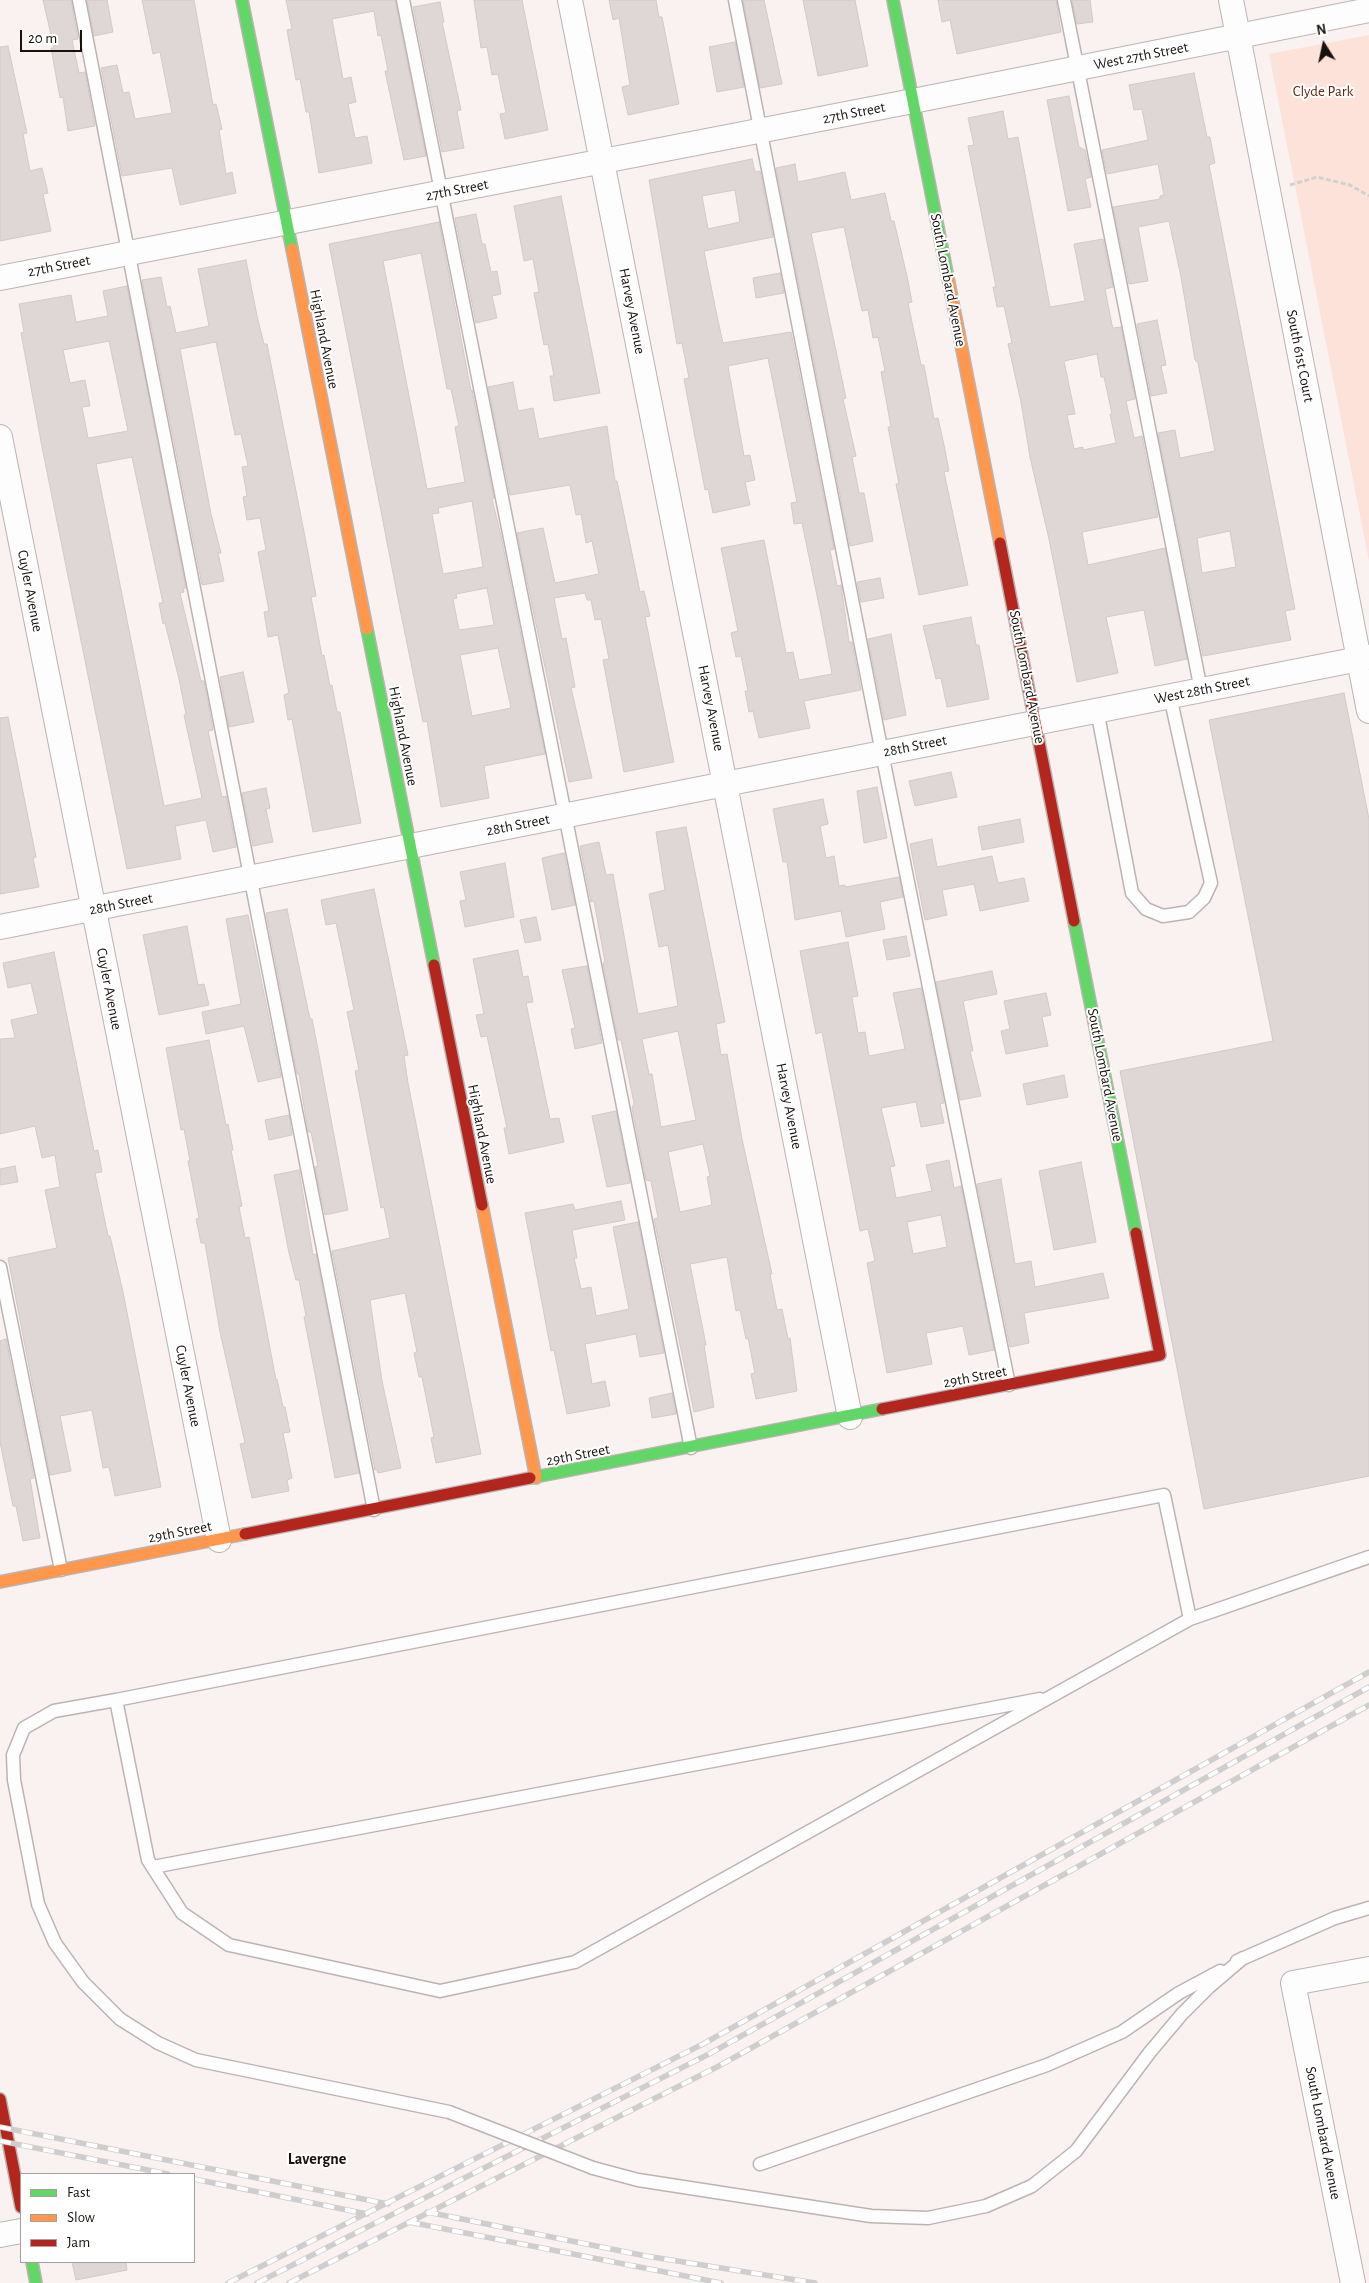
<!DOCTYPE html>
<html>
<head>
<meta charset="utf-8">
<style>
	body { margin:0 }
	#map { position:relative; width:1369px; height:2283px; overflow:hidden; background:#f9f2f0; font-family:"Alegreya Sans",sans-serif }
	canvas { display:block }
	.legend { position:absolute; left:20px; top:2173px; width:175px; height:90px; box-sizing:border-box; background:#fff; border:1px solid #a3a09f; margin:0; padding:6px 9px; list-style:none; font-size:15px; color:#18120f }
	.legend li { display:flex; align-items:center; gap:10px; height:25px }
	.legend b { width:25px; border:1px solid #a3a09f }
	.north { position:absolute; left:1299px; top:20px; width:50px; height:50px; -webkit-text-stroke:4px #fff; paint-order:stroke; rotate:350deg; font-size:14px; font-weight:700; line-height:20px; text-align:center; color:#18120f }
	.north::after { content:''; display:block; margin:auto; width:18px; height:22px; background:#18120f; clip-path:polygon(50% 0,100% 100%,50% 72%,0 100%) }
	.scale { position:absolute; left:20px; top:30px; width:62px; height:22px; box-sizing:border-box; border:2px solid #18120f; border-top:0; padding-left:6px; font-size:15px; line-height:18px; white-space:nowrap; color:#18120f; -webkit-text-stroke:4px #fff; paint-order:stroke }
</style>
</head>
<body>
<div id="map">
<canvas width="1369" height="2283"></canvas>
<ul class="legend">
<li><b style="height:6px;background:#63d668"></b>Fast</li>
<li><b style="height:6px;background:#ff974d"></b>Slow</li>
<li><b style="height:6px;background:#b3261e"></b>Jam</li>
</ul>
<div class="north">N</div>
<div class="scale">20 m</div>
</div>
<script>
const c = document.querySelector('canvas').getContext('2d');
c.lineJoin = 'round';
function fillPath(path, color) { c.fillStyle = color; c.fill(path, 'evenodd'); }
const poly = rows => new Path2D(rows.map(r => 'M' + r).join(''));
function stroke(path, color, width, dash) { c.strokeStyle = color; c.lineWidth = width; c.lineCap = dash ? 'butt' : 'round'; c.setLineDash(dash || []); c.stroke(path); }
function label(font, color, halo, rows, align = 'center') {
  c.font = font + ' "Alegreya Sans",sans-serif'; c.lineWidth = 4; c.setLineDash([]); c.textBaseline = 'middle'; c.strokeStyle = halo; c.fillStyle = color; for (const [text, x, y, turn = 0] of rows) {
    c.save(); c.translate(x, y); c.rotate((+turn || 0) * Math.PI / 180); c.textAlign = isNaN(turn) ? turn : align; if (halo) c.strokeText(text, 0, 0); c.fillText(text, 0, 0); c.restore();
  }
}
const green = poly([
	[1369,35,1369,561,1269,54]
]);
const building = poly([
	[43,0,71,0,78,39,72,40,79,73,85,72,95,126,68,131,63,97,60,98,51,48,54,48,43,0],
	[87,0,107,0,113,32,94,36,87,0],
	[142,0,194,0,213,105,216,104,222,129,219,130,226,174,232,172,236,193,180,205,172,168,122,176,101,68,117,65,123,93,129,92,135,119,172,113,160,52,153,54,142,0],
	[286,0,395,0,426,156,404,160,385,71,388,71,381,35,378,36,374,11,332,19,343,79,351,77,356,102,348,104,355,138,367,136,372,163,319,173,309,112,306,112,300,79,296,80,287,30,292,29,286,0],
	[474,0,522,0,548,130,505,139,500,114,506,113,498,74,492,75,487,47,481,48,474,0],
	[609,0,656,0,659,17,662,17,679,104,628,115,622,87,630,85,619,18,613,20,609,0],
	[743,0,764,0,782,84,760,88,743,0],
	[803,0,855,0,868,66,818,76,803,0],
	[938,0,1056,0,1061,32,957,54,950,20,942,22,938,0],
	[1072,0,1090,0,1093,22,1077,24,1072,0],
	[440,2,444,22,442,22,461,110,457,111,464,148,442,152,413,7,440,2],
	[735,42,744,87,717,92,709,47,735,42],
	[8,46,27,133,23,134,30,171,42,168,48,193,43,194,51,231,0,241,0,47,8,46],
	[1194,73,1207,137,1210,137,1215,163,1209,165,1295,609,1285,611,1291,640,1203,656,1158,433,1175,430,1180,458,1215,451,1198,363,1195,360,1181,277,1169,221,1138,227,1148,281,1129,284,1113,207,1160,199,1160,196,1164,195,1158,164,1107,174,1102,150,1148,140,1142,109,1134,110,1129,85,1194,73],
	[1230,531,1236,567,1202,573,1197,538,1230,531],
	[1069,96,1079,147,1085,150,1091,177,1085,179,1091,207,1068,211,1047,100,1069,96],
	[1003,111,1008,139,1018,137,1050,307,1085,301,1074,244,1103,239,1113,287,1105,289,1112,325,1113,328,1121,327,1135,399,1126,401,1134,438,1142,436,1158,517,1082,532,1088,565,1165,548,1187,659,1155,666,1144,610,1106,617,1118,673,1077,682,1049,539,1030,457,1021,402,1008,344,1012,343,1004,306,997,307,993,287,996,287,968,146,974,145,968,118,1003,111],
	[1097,354,1101,377,1104,377,1112,414,1110,414,1116,443,1083,450,1083,447,1074,449,1067,415,1075,414,1064,361,1097,354],
	[752,159,755,172,760,171,773,237,704,251,717,316,723,343,791,332,834,549,830,550,837,586,841,585,849,642,852,642,861,690,804,701,810,728,759,738,753,711,749,712,745,691,748,691,741,656,736,657,731,633,738,631,721,548,764,540,786,653,793,652,799,680,832,674,820,610,802,523,794,524,791,503,797,502,768,358,728,366,744,456,750,455,755,480,745,482,750,505,713,513,708,489,705,490,684,379,689,378,682,343,677,344,649,180,752,159],
	[735,190,740,222,708,229,702,196,735,190],
	[795,164,798,182,845,172,851,200,885,193,891,221,894,221,907,276,912,302,908,303,921,365,924,365,934,419,938,418,944,445,949,471,944,472,968,585,919,595,896,484,899,484,888,427,891,427,881,372,885,371,878,337,873,338,868,310,862,311,844,227,811,233,846,398,843,399,856,456,852,457,859,493,864,493,873,541,850,546,776,168,795,164],
	[561,196,600,393,554,401,550,376,554,376,548,344,544,345,534,293,539,292,533,259,524,261,514,206,561,196],
	[476,214,482,244,485,244,491,272,497,271,501,294,492,296,497,318,476,323,455,218,476,214],
	[439,222,471,391,472,390,494,498,492,499,501,536,545,754,484,766,489,798,441,807,427,721,423,722,400,609,329,244,439,222],
	[421,253,447,389,451,389,459,426,455,427,465,482,427,489,383,261,421,253],
	[472,501,483,567,443,574,432,514,439,513,438,508,472,501],
	[487,588,494,625,459,630,453,599,457,598,456,594,487,588],
	[498,648,511,708,472,716,460,655,498,648],
	[246,260,257,316,264,344,267,344,306,542,316,596,311,597,322,656,324,655,330,686,332,685,337,712,340,712,361,823,313,832,292,719,288,720,284,695,289,693,278,635,268,637,264,612,269,611,258,552,266,550,260,518,247,520,243,497,247,496,242,467,248,466,241,434,235,435,216,342,180,349,211,514,221,553,218,553,224,581,202,585,142,280,161,277,167,307,170,306,176,333,209,326,198,269,246,260],
	[780,273,784,293,756,298,753,278,780,273],
	[127,286,186,588,183,588,184,592,180,593,201,681,204,681,213,730,208,731,222,797,226,796,236,847,213,852,206,820,175,826,181,859,127,869,42,447,21,333,24,332,19,304,71,295,76,322,108,316,103,291,127,286],
	[109,341,128,431,88,438,82,407,90,406,85,380,70,383,63,350,109,341],
	[132,457,163,603,159,603,163,624,165,623,179,679,186,714,184,715,202,798,164,806,96,464,132,457],
	[1157,320,1166,365,1161,366,1167,393,1151,396,1137,324,1157,320],
	[513,382,518,411,533,408,539,439,607,426,615,481,617,481,640,592,644,591,650,616,645,617,674,762,624,772,603,660,609,659,601,619,595,620,591,600,587,600,585,593,554,598,562,639,566,638,575,687,571,688,592,778,569,782,517,533,543,528,555,583,599,574,592,541,586,543,581,514,576,515,570,485,510,495,488,387,513,382],
	[880,578,884,598,861,602,857,582,880,578],
	[971,617,976,645,979,645,989,699,947,707,941,678,936,679,923,626,971,617],
	[891,634,906,715,884,720,868,639,891,634],
	[243,672,254,722,229,727,220,677,243,672],
	[1344,693,1369,819,1369,1476,1204,1509,1120,1071,1273,1041,1209,720,1344,693],
	[8,717,36,857,33,858,39,887,0,894,0,718,8,717],
	[951,772,957,797,915,806,909,781,951,772],
	[877,787,887,838,864,843,857,791,877,787],
	[266,788,270,808,266,809,273,842,253,846,242,793,266,788],
	[823,799,828,824,820,826,826,858,834,856,839,886,845,885,846,887,899,877,903,897,880,902,885,929,846,937,841,911,795,920,787,862,783,862,773,809,823,799],
	[1020,819,1024,842,982,850,978,827,1020,819],
	[686,827,725,1022,716,1024,721,1055,727,1054,742,1139,772,1274,770,1274,777,1310,782,1309,788,1339,790,1338,797,1391,756,1399,751,1374,755,1373,748,1338,746,1339,740,1310,736,1311,727,1257,690,1264,706,1345,704,1345,714,1407,694,1412,654,1219,658,1218,651,1181,646,1180,632,1108,634,1103,621,1040,618,1040,603,963,605,962,594,901,591,902,580,846,599,842,606,875,613,874,638,1014,678,1006,668,945,659,947,649,894,665,890,656,832,686,827],
	[678,1031,696,1120,661,1127,652,1074,649,1074,642,1039,678,1031],
	[703,1144,710,1176,707,1177,712,1205,680,1212,668,1152,703,1144],
	[932,839,937,867,992,856,998,883,1024,878,1029,901,980,911,974,884,942,890,947,915,925,920,910,844,932,839],
	[564,853,575,905,552,910,542,858,564,853],
	[505,863,514,917,465,927,460,901,466,900,460,872,505,863],
	[374,889,408,1055,404,1056,408,1083,481,1454,436,1463,431,1438,434,1437,422,1377,419,1377,414,1353,417,1352,405,1293,370,1300,382,1381,401,1468,378,1473,377,1470,375,1470,332,1251,390,1238,384,1207,381,1208,355,1071,359,1070,347,1012,354,1010,342,951,336,923,326,925,321,900,374,889],
	[287,909,310,1019,312,1019,316,1039,348,1210,325,1215,315,1167,318,1166,311,1132,308,1132,299,1074,297,1074,266,913,287,909],
	[248,915,281,1077,258,1082,244,1026,206,1034,202,1012,241,1004,226,919,248,915],
	[536,917,541,940,525,943,520,920,536,917],
	[187,926,198,985,204,984,209,1005,159,1015,143,935,187,926],
	[906,936,910,956,887,960,883,940,906,936],
	[848,942,858,996,852,997,858,1033,865,1032,869,1056,905,1049,893,993,921,988,944,1103,940,1104,944,1123,921,1127,916,1102,881,1108,895,1166,890,1167,896,1198,932,1191,926,1165,949,1160,954,1188,961,1186,994,1350,969,1355,963,1326,926,1333,932,1364,887,1373,867,1263,875,1261,868,1229,860,1231,822,1032,816,1034,800,951,848,942],
	[941,1215,947,1247,913,1254,907,1222,941,1215],
	[518,950,523,977,528,976,533,1002,526,1003,550,1119,559,1118,564,1142,509,1154,504,1128,507,1128,487,1036,481,1037,476,1015,484,1014,473,959,518,950],
	[54,952,94,1151,98,1150,102,1172,95,1173,108,1236,110,1236,123,1292,161,1487,115,1496,109,1467,103,1468,92,1410,60,1416,71,1471,50,1475,8,1258,57,1248,45,1190,60,1187,55,1155,42,1158,35,1126,0,1134,0,1039,15,1038,11,1020,38,1014,31,983,8,988,3,963,54,952],
	[587,966,602,1043,575,1049,571,1029,575,1028,562,970,587,966],
	[992,971,997,994,963,1001,973,1051,970,1051,981,1096,960,1100,936,982,992,971],
	[1046,993,1051,1015,1042,1017,1048,1046,1006,1054,1001,1031,1010,1029,1004,1001,1046,993],
	[209,1040,226,1125,228,1124,233,1150,231,1150,242,1206,239,1207,245,1238,249,1237,276,1380,277,1379,283,1407,285,1407,290,1432,283,1433,292,1478,287,1480,289,1491,252,1498,240,1444,245,1443,220,1332,205,1243,201,1243,196,1219,199,1218,188,1161,190,1161,184,1129,181,1130,166,1048,209,1040],
	[1064,1075,1068,1097,1027,1105,1023,1084,1064,1075],
	[616,1111,630,1183,607,1187,592,1116,616,1111],
	[289,1115,292,1135,269,1140,265,1120,289,1115],
	[1081,1162,1096,1242,1054,1250,1039,1171,1081,1162],
	[15,1166,18,1182,0,1185,0,1169,15,1166],
	[299,1170,313,1255,316,1254,359,1473,335,1478,304,1317,306,1316,299,1280,296,1280,289,1253,274,1175,299,1170],
	[1001,1179,1015,1264,1031,1261,1035,1287,1103,1273,1109,1298,1024,1313,1029,1343,1010,1347,977,1184,1001,1179],
	[621,1201,625,1220,572,1230,577,1258,574,1258,581,1289,591,1287,596,1316,629,1309,613,1227,638,1222,664,1353,640,1357,636,1334,585,1344,592,1384,605,1381,610,1406,567,1414,554,1350,551,1351,525,1213,573,1204,575,1210,621,1201],
	[6,1339,34,1478,30,1479,40,1538,23,1541,16,1506,13,1506,0,1442,0,1341,6,1339],
	[672,1393,676,1414,652,1418,649,1398,672,1393],
	[72,2262,126,2262,127,2270,76,2280,72,2262]
]);
const path = poly([
	[1290,185,1317,177,1350,185,1369,196]
]);
const lane = poly([
	[79,0,374,1510],
	[403,0,691,1448],
	[735,0,882,753,1009,1385],
	[1064,0,1201,690],
	[1097,710,1132,893,1146,909,1163,916,1189,912,1204,898,1211,883,1170,696],
	[0,1267,61,1570],
	[1190,1619,1164,1495,116,1700,148,1860,182,1913,229,1945,440,1991,575,1962,1190,1619,1369,1557],
	[116,1700,54,1711,24,1728,13,1755,14,1780,38,1904,55,1943,83,1982,120,2019,158,2043,196,2060,449,2112],
	[153,1867,1040,1699],
	[1237,1961,1335,1918,1369,1908],
	[760,2164,1047,2065,1122,2032,1179,1993,1220,1971],
	[593,2168,638,2180,871,2216,928,2218,986,2206,1032,2186,1076,2151,1150,2052,1182,2014,1209,1987,1243,1958]
]);
const street = poly([
	[570,0,850,1417],
	[1231,0,1369,711],
	[0,278,913,101,1369,10],
	[0,437,219,1540],
	[0,927,1369,657],
	[0,2235,21,2231],
	[1353,2283,1293,1983,1369,1969]
]);
const fast = poly([
	[242,0,292,249],
	[893,0,948,278],
	[367,629,434,965],
	[1074,921,1136,1233],
	[530,1478,882,1409],
	[32,2262,36,2283]
]);
const slow = poly([
	[292,249,367,629],
	[948,278,1000,543],
	[482,1205,536,1478],
	[0,1582,245,1534]
]);
const jam = poly([
	[1000,543,1074,921],
	[434,965,482,1205],
	[882,1409,1160,1355,1136,1233],
	[245,1534,530,1478],
	[0,2099,21,2207]
]);
const rail = poly([
	[0,2127,388,2204],
	[0,2141,168,2174],
	[194,2179,367,2214],
	[427,2212,646,2256,815,2283],
	[409,2222,721,2283],
	[228,2283,703,2044,1369,1672],
	[257,2283,709,2054,1369,1687],
	[289,2283,717,2067,1369,1705]
]);
const laneBridge = poly([
	[449,2112,593,2168]
]);
const streetNames = [
	["West 27th Street",1141,56,-11],
	["27th Street",854,113,-11],
	["27th Street",457,190,-11],
	["27th Street",59,266,-11],
	["South Lombard Avenue",948,280,79],
	["Harvey Avenue",632,311,79],
	["Highland Avenue",324,339,79],
	["South 61st Court",1300,356,79],
	["Cuyler Avenue",30,591,79],
	["South Lombard Avenue",1027,677,79],
	["West 28th Street",1202,690,-11],
	["Harvey Avenue",711,708,79],
	["Highland Avenue",403,736,79],
	["28th Street",915,746,-11],
	["28th Street",518,825,-11],
	["28th Street",121,904,-11],
	["Cuyler Avenue",109,989,79],
	["South Lombard Avenue",1105,1075,79],
	["Harvey Avenue",789,1106,79],
	["Highland Avenue",482,1134,79],
	["29th Street",975,1377,-11],
	["Cuyler Avenue",188,1386,79],
	["29th Street",578,1455,-11],
	["29th Street",180,1532,-11],
	["South Lombard Avenue",1323,2133,79]
];
const parkNames = [
	["Clyde Park",1323,91]
];
const neighbourhoodNames = [
	["Lavergne",317,2159]
];
fillPath(green, '#fce2d9');
fillPath(building, '#ded7d5');
stroke(building, '#d1cac8', 1);
stroke(lane, '#bbb4b2', 15);
stroke(street, '#bbb4b2', 26);
stroke(fast, '#bbb4b2', 14);
stroke(slow, '#bbb4b2', 14);
stroke(jam, '#bbb4b2', 14);
stroke(path, '#d3d1d0', 3, [5, 2.5]);
stroke(lane, '#fefdfd', 12);
stroke(street, '#fefdfd', 24);
stroke(fast, '#63d668', 11);
stroke(slow, '#ff974d', 11);
stroke(jam, '#b3261e', 11);
stroke(rail, '#cfcdcd', 5.5);
stroke(rail, '#fff', 4, [11]);
stroke(laneBridge, '#bbb4b2', 15, []);
stroke(laneBridge, '#fefdfd', 12);
label('15px', '#18120f', '#fff', streetNames);
label('15px', '#622811', '#fff', parkNames);
label('bold 16px', '#18120f', '#fff', neighbourhoodNames);
</script>
</body>
</html>
